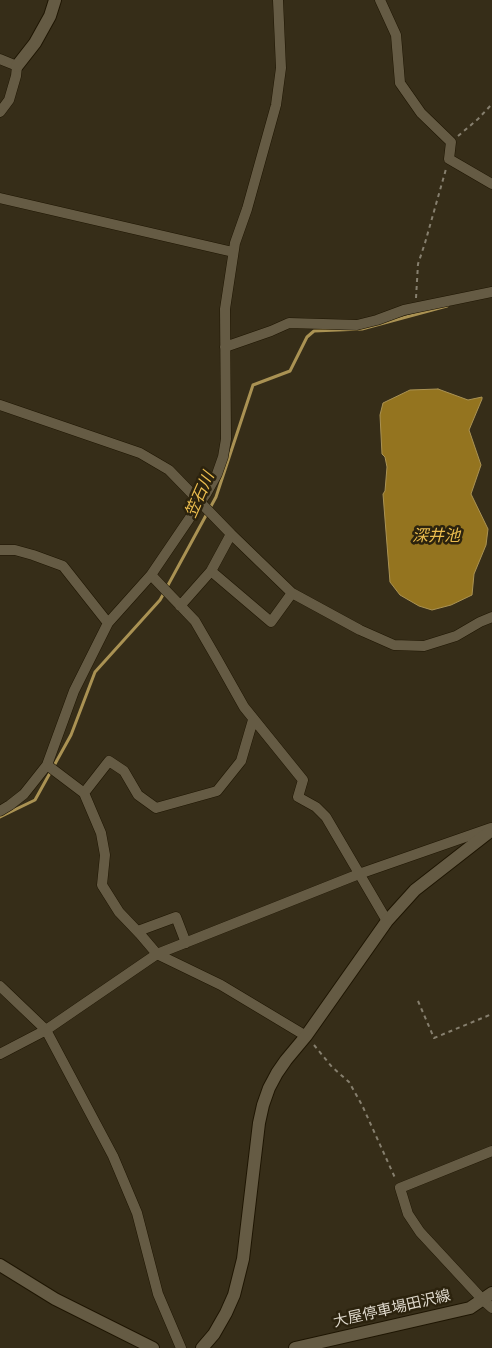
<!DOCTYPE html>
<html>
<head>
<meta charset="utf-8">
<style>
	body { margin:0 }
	canvas { display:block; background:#362d18 }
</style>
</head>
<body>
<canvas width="492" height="1348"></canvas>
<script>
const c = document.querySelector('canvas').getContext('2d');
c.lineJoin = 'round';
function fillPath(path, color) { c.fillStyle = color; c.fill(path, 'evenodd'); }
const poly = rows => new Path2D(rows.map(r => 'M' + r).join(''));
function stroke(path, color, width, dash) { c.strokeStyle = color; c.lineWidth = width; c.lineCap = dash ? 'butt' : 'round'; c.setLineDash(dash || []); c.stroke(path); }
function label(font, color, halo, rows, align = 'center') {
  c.font = font + ' "Noto Sans","Noto Sans JP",sans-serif'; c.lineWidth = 5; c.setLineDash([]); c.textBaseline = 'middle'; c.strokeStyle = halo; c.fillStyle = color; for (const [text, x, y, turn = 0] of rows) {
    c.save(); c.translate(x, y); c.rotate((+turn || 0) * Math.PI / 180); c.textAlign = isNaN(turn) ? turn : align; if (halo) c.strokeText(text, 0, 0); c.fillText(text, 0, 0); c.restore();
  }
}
const water = poly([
	[438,389,468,400,482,397,482,399,469,430,481,465,471,494,488,529,486,545,474,574,472,595,451,605,432,610,419,606,400,595,390,582,383,494,385,491,387,467,385,457,382,454,380,415,383,403,410,390,438,389]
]);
const stream = poly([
	[167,587,216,497,253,385,290,371,307,337,314,331,362,329,447,306],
	[0,817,35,800,71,735,95,672,160,600,164,593]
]);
const path = poly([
	[458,136,478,119,492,104],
	[416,298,418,264,425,243,446,169],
	[418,1001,434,1038,492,1014],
	[314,1045,332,1067,349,1082,362,1105,396,1180]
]);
const minor = poly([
	[380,0,396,35,400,83,421,113,451,142,449,159,492,184],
	[0,59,17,66,16,76,9,100,0,112],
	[0,198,233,252],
	[225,347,271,331,289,323,357,325,377,320,404,310,492,292],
	[0,405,140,453,169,470,231,534,292,593,360,630,394,645,424,646,456,636,480,622,492,617],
	[0,550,15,550,33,555,63,566,108,623],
	[211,571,271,622,292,593],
	[151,575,195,621,217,659,244,707,303,780,298,797,316,807,326,817,387,921],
	[180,606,211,571,231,534],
	[47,765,84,793,101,833,105,855,102,885,119,912,140,934,157,954,221,985,306,1036],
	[84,793,109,761,124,771,138,795,156,808,217,791,241,761,253,720],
	[0,811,10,805,24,794,47,765,74,691,108,623,151,575,206,494,217,474,223,457,226,439,225,309,235,243,247,209,276,105,281,68,278,0],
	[138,931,176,917,186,943],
	[0,986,46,1030,113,1156,137,1213,158,1294,181,1348],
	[0,1054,46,1030,157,954,359,874,491,828],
	[492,1151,400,1188,408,1214,420,1232,483,1300,492,1308]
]);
const tertiary = poly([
	[17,66,35,43,50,16,55,0],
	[202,1348,214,1334,226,1313,234,1295,243,1259,259,1123,263,1105,269,1088,277,1073,286,1060,306,1036,387,921,415,890,492,830]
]);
const secondary = poly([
	[0,1265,55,1299,153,1348],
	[295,1348,470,1308,492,1293]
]);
const streetNames = [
	["大屋停車場田沢線",392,1309,-13]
];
const waterNames = [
	["笠石川",200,495,-66],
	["深井池",436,536]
];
fillPath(water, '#94741f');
stroke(water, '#aa9253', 1);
stroke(stream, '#aa9253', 3);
stroke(minor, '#1e1502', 11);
stroke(tertiary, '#1e1502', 14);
stroke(secondary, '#1e1502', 14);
stroke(path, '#867f6e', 2, [4, 4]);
stroke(minor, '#655b44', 10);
stroke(tertiary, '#655b44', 12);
stroke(secondary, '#655b44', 12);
label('15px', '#dfd9cd', '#2c230e', streetNames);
label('italic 16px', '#eabc4e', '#2c230e', waterNames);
</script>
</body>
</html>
